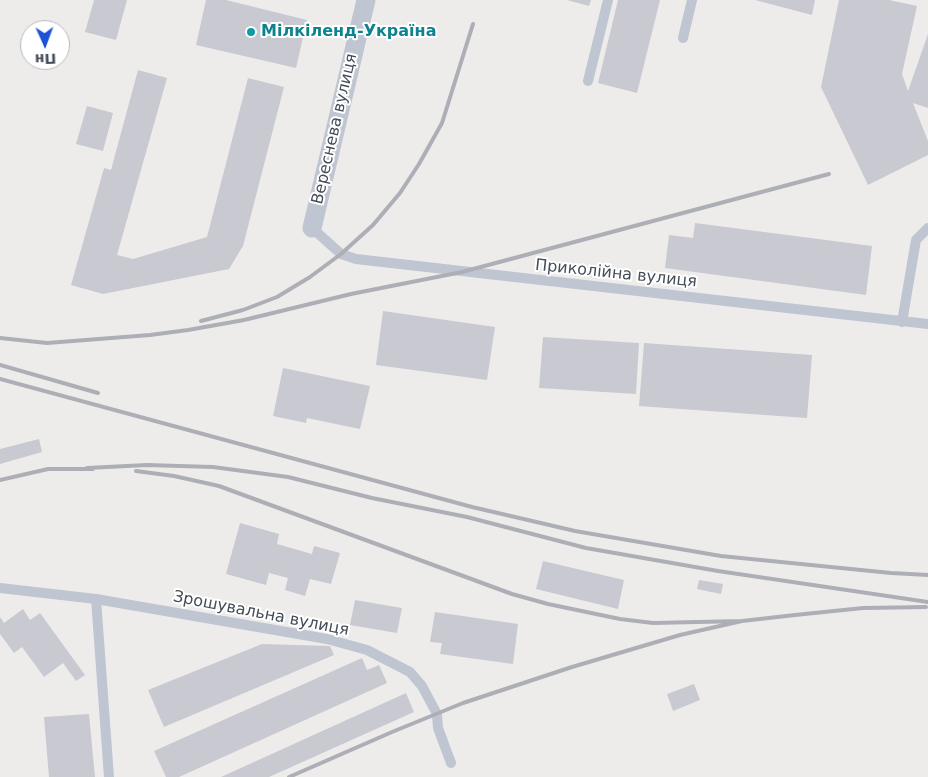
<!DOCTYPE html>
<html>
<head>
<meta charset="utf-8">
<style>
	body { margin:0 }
	#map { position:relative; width:928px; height:777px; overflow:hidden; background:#eeeceb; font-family:"DejaVu Sans",sans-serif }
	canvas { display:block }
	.north { position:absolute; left:20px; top:20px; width:50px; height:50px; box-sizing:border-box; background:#fff; border:1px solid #b4b7bc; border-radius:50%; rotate:178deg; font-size:14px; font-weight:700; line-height:20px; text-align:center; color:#444c58 }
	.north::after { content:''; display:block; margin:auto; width:18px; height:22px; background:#1d51d6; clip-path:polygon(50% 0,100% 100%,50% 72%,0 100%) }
</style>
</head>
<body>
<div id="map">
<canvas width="928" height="777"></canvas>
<div class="north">Пн</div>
</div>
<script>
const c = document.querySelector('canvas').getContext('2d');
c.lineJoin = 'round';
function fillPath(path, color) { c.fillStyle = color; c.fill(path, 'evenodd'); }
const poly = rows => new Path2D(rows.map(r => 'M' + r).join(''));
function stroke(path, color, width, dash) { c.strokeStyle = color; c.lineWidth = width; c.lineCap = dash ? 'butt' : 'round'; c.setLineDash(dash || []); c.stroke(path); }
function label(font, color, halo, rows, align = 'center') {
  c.font = font + ' "DejaVu Sans",sans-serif'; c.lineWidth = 4; c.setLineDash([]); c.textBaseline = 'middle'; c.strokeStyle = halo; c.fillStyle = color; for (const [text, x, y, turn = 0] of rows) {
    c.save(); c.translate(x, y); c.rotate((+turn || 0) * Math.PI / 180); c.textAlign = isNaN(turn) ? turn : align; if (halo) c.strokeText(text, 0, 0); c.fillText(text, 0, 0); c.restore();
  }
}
const building = poly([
	[94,0,127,0,116,40,85,32],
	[206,0,226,0,307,20,296,68,196,45],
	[567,0,591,0,589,6],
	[618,0,660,0,637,93,598,83],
	[755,0,815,0,812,15],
	[839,0,889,0,917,6,902,74,908,91,928,34,928,108,913,103,928,141,928,155,868,185,821,87],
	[138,70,167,78,117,255,133,259,207,237,248,78,284,87,243,246,229,269,103,294,71,285,104,168,111,170],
	[87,106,113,113,103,151,76,144],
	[695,223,872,246,866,295,665,268,669,235,693,238],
	[383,311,495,327,487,380,376,365],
	[543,337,639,343,636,394,539,388],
	[644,343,812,355,807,418,639,406],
	[283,368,370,386,360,429,307,418,306,423,273,416],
	[39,439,42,452,0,464,0,449],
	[240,523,279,534,277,544,312,554,314,546,340,553,331,584,310,579,305,596,285,590,288,578,269,573,266,585,226,574],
	[543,561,624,580,618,609,536,589],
	[699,580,723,584,721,594,697,589],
	[355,600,402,608,397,633,350,625],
	[23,609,30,620,40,613,85,675,76,681,63,663,44,677,22,647,14,653,0,634,0,617,4,623],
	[435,612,518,624,513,664,440,654,442,643,430,642],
	[262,644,330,646,334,655,164,727,148,690],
	[362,658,367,670,379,665,387,683,179,777,166,777,154,751],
	[694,684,700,700,673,711,667,694],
	[406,693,414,712,269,777,221,777],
	[89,714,95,777,49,777,44,717]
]);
const service = poly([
	[683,38,692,0],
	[588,81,608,0],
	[312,228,341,254,356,259,928,324],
	[902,322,916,240,928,228],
	[0,588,96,599,327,639,367,650,410,672,422,686,437,714,438,728,451,763],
	[96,599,109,777]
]);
const minor = poly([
	[312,228,366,0]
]);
const rail = poly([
	[201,321,243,310,277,297,310,277,341,254,373,225,400,193,419,164,442,123,473,24],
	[0,338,47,343,150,335,188,330,244,320,351,294,462,272,829,174],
	[0,365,98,393],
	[0,379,472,507,575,531,721,556,891,573,928,575],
	[87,468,147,465,213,467,288,477,372,498,467,517,586,548,718,571,928,602],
	[136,471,174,476,219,486,512,594,548,604,620,619,653,623,742,621],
	[0,480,48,469,93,469],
	[289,777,392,732,463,703,572,667,680,635,742,621,795,615,863,608,926,607]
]);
const markers = [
	[251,32,5,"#0f9aa8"]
];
const cultureNames = [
	["Мілкіленд-Україна",261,32]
];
const streetNames = [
	["Вереснева вулиця",335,129,-77],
	["Приколійна вулиця",616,274,6],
	["Зрошувальна вулиця",261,614,11]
];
fillPath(building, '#c8c9d1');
stroke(service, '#bfc5d1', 10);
stroke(minor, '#bfc5d1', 19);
stroke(rail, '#aeafb6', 4);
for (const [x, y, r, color] of markers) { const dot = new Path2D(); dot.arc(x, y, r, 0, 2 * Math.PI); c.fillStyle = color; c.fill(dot); stroke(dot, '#fff', 2); }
label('bold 16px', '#0d838f', '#fff', cultureNames, 'left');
label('16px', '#444c58', '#fff', streetNames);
</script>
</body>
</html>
